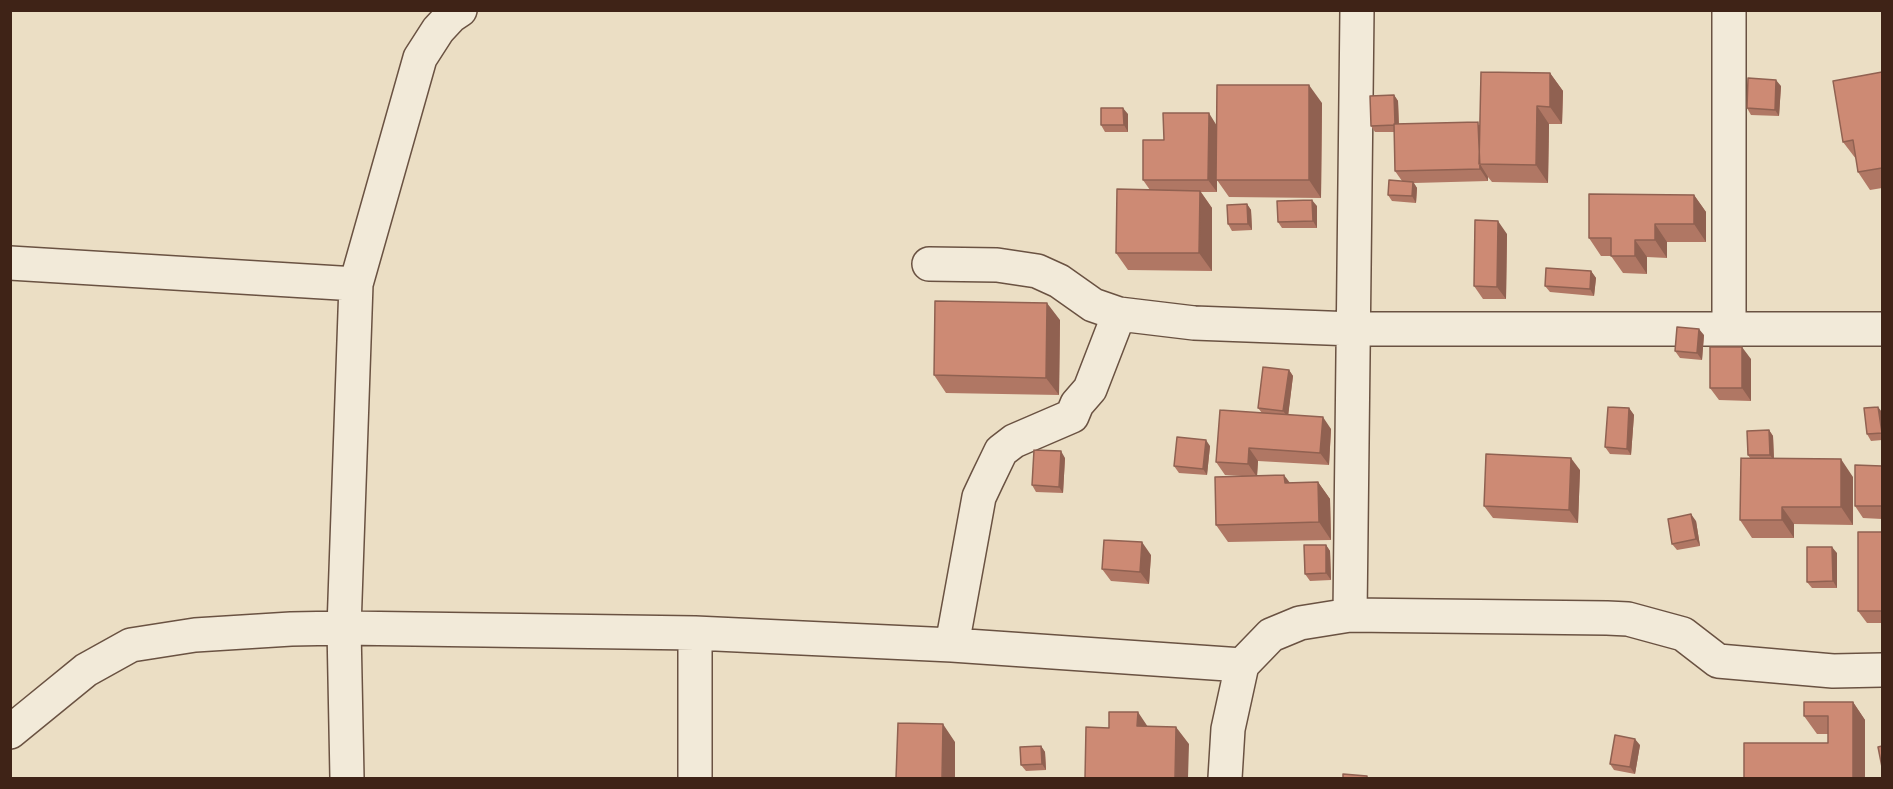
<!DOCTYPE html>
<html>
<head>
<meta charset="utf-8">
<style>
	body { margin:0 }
	#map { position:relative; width:1893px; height:789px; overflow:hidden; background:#ebdec4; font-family:"Libre Caslon Text",serif }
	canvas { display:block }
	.frame { position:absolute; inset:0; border:12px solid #3f2317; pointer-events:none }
</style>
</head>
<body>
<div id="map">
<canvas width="1893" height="789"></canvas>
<div class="frame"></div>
</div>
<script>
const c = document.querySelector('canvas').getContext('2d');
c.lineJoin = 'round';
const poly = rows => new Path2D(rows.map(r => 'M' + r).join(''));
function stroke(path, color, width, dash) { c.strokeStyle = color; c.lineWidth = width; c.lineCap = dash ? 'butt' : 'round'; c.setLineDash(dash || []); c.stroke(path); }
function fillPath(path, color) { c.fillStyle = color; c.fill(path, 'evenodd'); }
const minor = poly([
	[10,263,356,284],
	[929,264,997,265,1037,271,1059,281,1093,305,1119,314,1194,323,1354,329,1882,329],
	[1729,329,1729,10],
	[1350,615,1357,10],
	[952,645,979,497,987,480,1001,451,1014,441,1072,416,1077,404,1090,389,1119,314],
	[10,732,86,670,131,645,195,635,291,629,344,628,356,284,420,58,438,30,451,16,460,10],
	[347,778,344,628,695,633,952,645,1242,665],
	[695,778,695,633],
	[1225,778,1228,729,1242,665,1271,635,1300,623,1350,615,1607,618,1628,619,1683,634,1718,661,1833,671,1882,670]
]);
const wall = poly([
	[1882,72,1882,188,1870,190,1858,172,1856,159,1843,142],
	[1550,73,1563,91,1562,124,1549,124,1548,183,1492,182,1488,177,1488,181,1414,183,1417,188,1416,203,1392,201,1388,195,1402,181,1395,171,1394,132,1375,132,1371,126,1394,95,1398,101,1399,124,1480,125],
	[1781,86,1779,116,1751,115,1747,108],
	[1322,103,1321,198,1229,197,1217,180,1217,192,1201,192,1212,208,1212,271,1128,270,1116,253,1150,190,1143,180,1164,140,1217,125],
	[1128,114,1128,132,1105,132,1101,125],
	[1694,195,1706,212,1706,242,1667,242,1667,258,1647,257,1647,274,1623,273,1611,256,1601,256,1589,238],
	[1247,204,1251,210,1252,230,1232,231,1228,224],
	[1317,206,1317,228,1282,228,1278,222],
	[1507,234,1506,299,1483,299,1474,286],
	[1591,271,1596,278,1594,296,1550,292,1545,286],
	[1060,320,1059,395,946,393,934,375],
	[1704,335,1702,360,1680,358,1675,351],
	[1751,359,1751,401,1719,400,1710,388],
	[1289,370,1293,376,1288,415,1331,429,1329,465,1258,461,1257,475,1290,483,1318,482,1330,499,1331,540,1228,542,1216,525,1242,476,1225,475,1216,462,1262,413,1258,408],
	[1629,408,1634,415,1631,455,1610,454,1605,447],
	[1882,412,1882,440,1871,441,1867,434],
	[1769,430,1773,436,1774,459,1853,477,1853,525,1794,524,1794,538,1752,538,1740,520,1750,458,1748,455],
	[1210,446,1207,475,1179,473,1174,466],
	[1065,458,1063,493,1036,492,1032,485],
	[1882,466,1882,519,1863,518,1855,506],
	[1580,470,1578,523,1493,518,1484,506],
	[1696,521,1700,546,1677,550,1672,544],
	[1882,532,1882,623,1867,623,1858,611],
	[1326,545,1330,551,1331,580,1310,581,1305,574],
	[1837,553,1837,588,1812,588,1807,582],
	[1151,555,1149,584,1111,581,1102,569],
	[1853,702,1865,720,1828,743,1828,734,1817,734,1804,716],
	[1640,745,1635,774,1614,770,1610,764],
	[1041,746,1045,752,1046,770,1026,771,1021,765]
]);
const shadedWall = poly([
	[1550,73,1563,91,1562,124,1550,107],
	[1776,80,1781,86,1779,116,1775,110],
	[1309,85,1322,103,1321,198,1309,180],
	[1394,95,1398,101,1399,132,1395,125],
	[1537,106,1549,124,1548,183,1536,165],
	[1123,108,1128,114,1128,132,1124,125],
	[1209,113,1217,126,1217,192,1208,180],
	[1480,164,1488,177,1488,181,1480,169],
	[1413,182,1417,188,1416,203,1412,196],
	[1200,191,1212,208,1212,271,1199,253],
	[1694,195,1706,212,1706,242,1694,224],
	[1312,200,1317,206,1317,228,1313,221],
	[1247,204,1251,210,1252,230,1248,224],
	[1498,221,1507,234,1506,299,1497,287],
	[1655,224,1667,242,1667,258,1655,240],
	[1635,240,1647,257,1647,274,1635,256],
	[1591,271,1596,278,1594,296,1590,289],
	[1047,303,1060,320,1059,395,1046,378],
	[1699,329,1704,335,1702,360,1697,353],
	[1742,347,1751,359,1751,401,1742,388],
	[1289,370,1293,376,1288,417,1283,411],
	[1878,407,1882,412,1882,434,1882,433],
	[1629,408,1634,415,1631,455,1627,449],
	[1323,417,1331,429,1329,465,1320,453],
	[1769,430,1773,436,1774,461,1770,455],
	[1206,440,1210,446,1207,475,1203,469],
	[1249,448,1258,461,1257,477,1248,464],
	[1061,451,1065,458,1063,493,1059,487],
	[1571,458,1580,470,1578,523,1569,510],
	[1841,459,1853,477,1853,525,1841,507],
	[1284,475,1297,492,1285,483],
	[1318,482,1330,499,1331,540,1319,522],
	[1782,507,1794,524,1794,538,1782,520],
	[1691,514,1696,521,1700,546,1696,539],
	[1142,542,1151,555,1149,584,1140,572],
	[1326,545,1330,551,1331,580,1326,573],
	[1832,547,1837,553,1837,588,1833,581],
	[1853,702,1865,720,1865,778,1853,778],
	[1138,712,1150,730,1137,726],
	[943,724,955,742,955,778,942,778],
	[1176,727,1189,744,1188,778,1175,778],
	[1635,739,1640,745,1635,774,1630,767],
	[1041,746,1045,752,1046,770,1042,764]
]);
const building = poly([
	[1481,72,1550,73,1550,107,1537,106,1536,165,1479,164,1481,72],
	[1882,72,1882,168,1858,172,1853,140,1843,142,1833,81,1882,72],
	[1748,78,1776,80,1775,110,1747,108,1748,78],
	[1217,85,1309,85,1309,180,1216,180,1217,85],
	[1394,95,1395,124,1394,125,1371,126,1370,96,1394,95],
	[1101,108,1123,108,1124,125,1101,125,1101,108],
	[1163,113,1209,113,1208,180,1143,180,1143,140,1164,140,1163,113],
	[1478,122,1480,169,1395,171,1394,124,1478,122],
	[1389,180,1413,182,1412,196,1388,195,1389,180],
	[1117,189,1200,191,1199,253,1116,253,1117,189],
	[1589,194,1694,195,1694,224,1655,224,1655,240,1635,240,1635,256,1611,256,1611,238,1589,238,1589,194],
	[1312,200,1313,221,1278,222,1277,201,1312,200],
	[1247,204,1248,224,1228,224,1227,205,1247,204],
	[1475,220,1498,221,1497,287,1474,286,1475,220],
	[1546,268,1591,271,1590,289,1545,286,1546,268],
	[935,301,1047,303,1046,378,934,375,935,301],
	[1677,327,1699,329,1697,353,1675,351,1677,327],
	[1710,347,1742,347,1742,388,1710,388,1710,347],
	[1263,367,1289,370,1283,411,1258,408,1263,367],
	[1608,407,1629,408,1627,449,1605,447,1608,407],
	[1878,407,1882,433,1867,434,1864,408,1878,407],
	[1220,410,1323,417,1320,453,1249,448,1248,464,1216,462,1220,410],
	[1769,430,1770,455,1748,455,1747,431,1769,430],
	[1177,437,1206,440,1203,469,1174,466,1177,437],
	[1034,450,1061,451,1059,487,1032,485,1034,450],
	[1486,454,1571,458,1569,510,1484,506,1486,454],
	[1741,458,1841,459,1841,507,1782,507,1782,520,1740,520,1741,458],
	[1855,465,1882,466,1882,506,1855,506,1855,465],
	[1284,475,1285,483,1318,482,1319,522,1216,525,1215,477,1284,475],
	[1691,514,1696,539,1672,544,1668,519,1691,514],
	[1858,532,1882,532,1882,611,1858,611,1858,532],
	[1104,540,1142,542,1140,572,1102,569,1104,540],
	[1304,545,1326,545,1326,573,1305,574,1304,545],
	[1807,547,1832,547,1833,581,1807,582,1807,547],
	[1804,702,1853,702,1853,778,1744,778,1744,743,1828,743,1828,716,1804,716,1804,702],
	[1109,712,1138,712,1137,726,1176,727,1175,778,1085,778,1086,727,1109,728,1109,712],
	[898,723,943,724,942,778,896,778,898,723],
	[1615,735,1635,739,1630,767,1610,764,1615,735],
	[1041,746,1042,764,1021,765,1020,747,1041,746],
	[1882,746,1882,767,1878,747,1882,746],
	[1343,774,1367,776,1367,778,1343,778,1343,774]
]);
stroke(minor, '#6a5242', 36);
stroke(minor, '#f2ead9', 33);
fillPath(wall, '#b07764');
fillPath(shadedWall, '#906151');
fillPath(building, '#cd8a74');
stroke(building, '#906151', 1.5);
</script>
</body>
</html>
